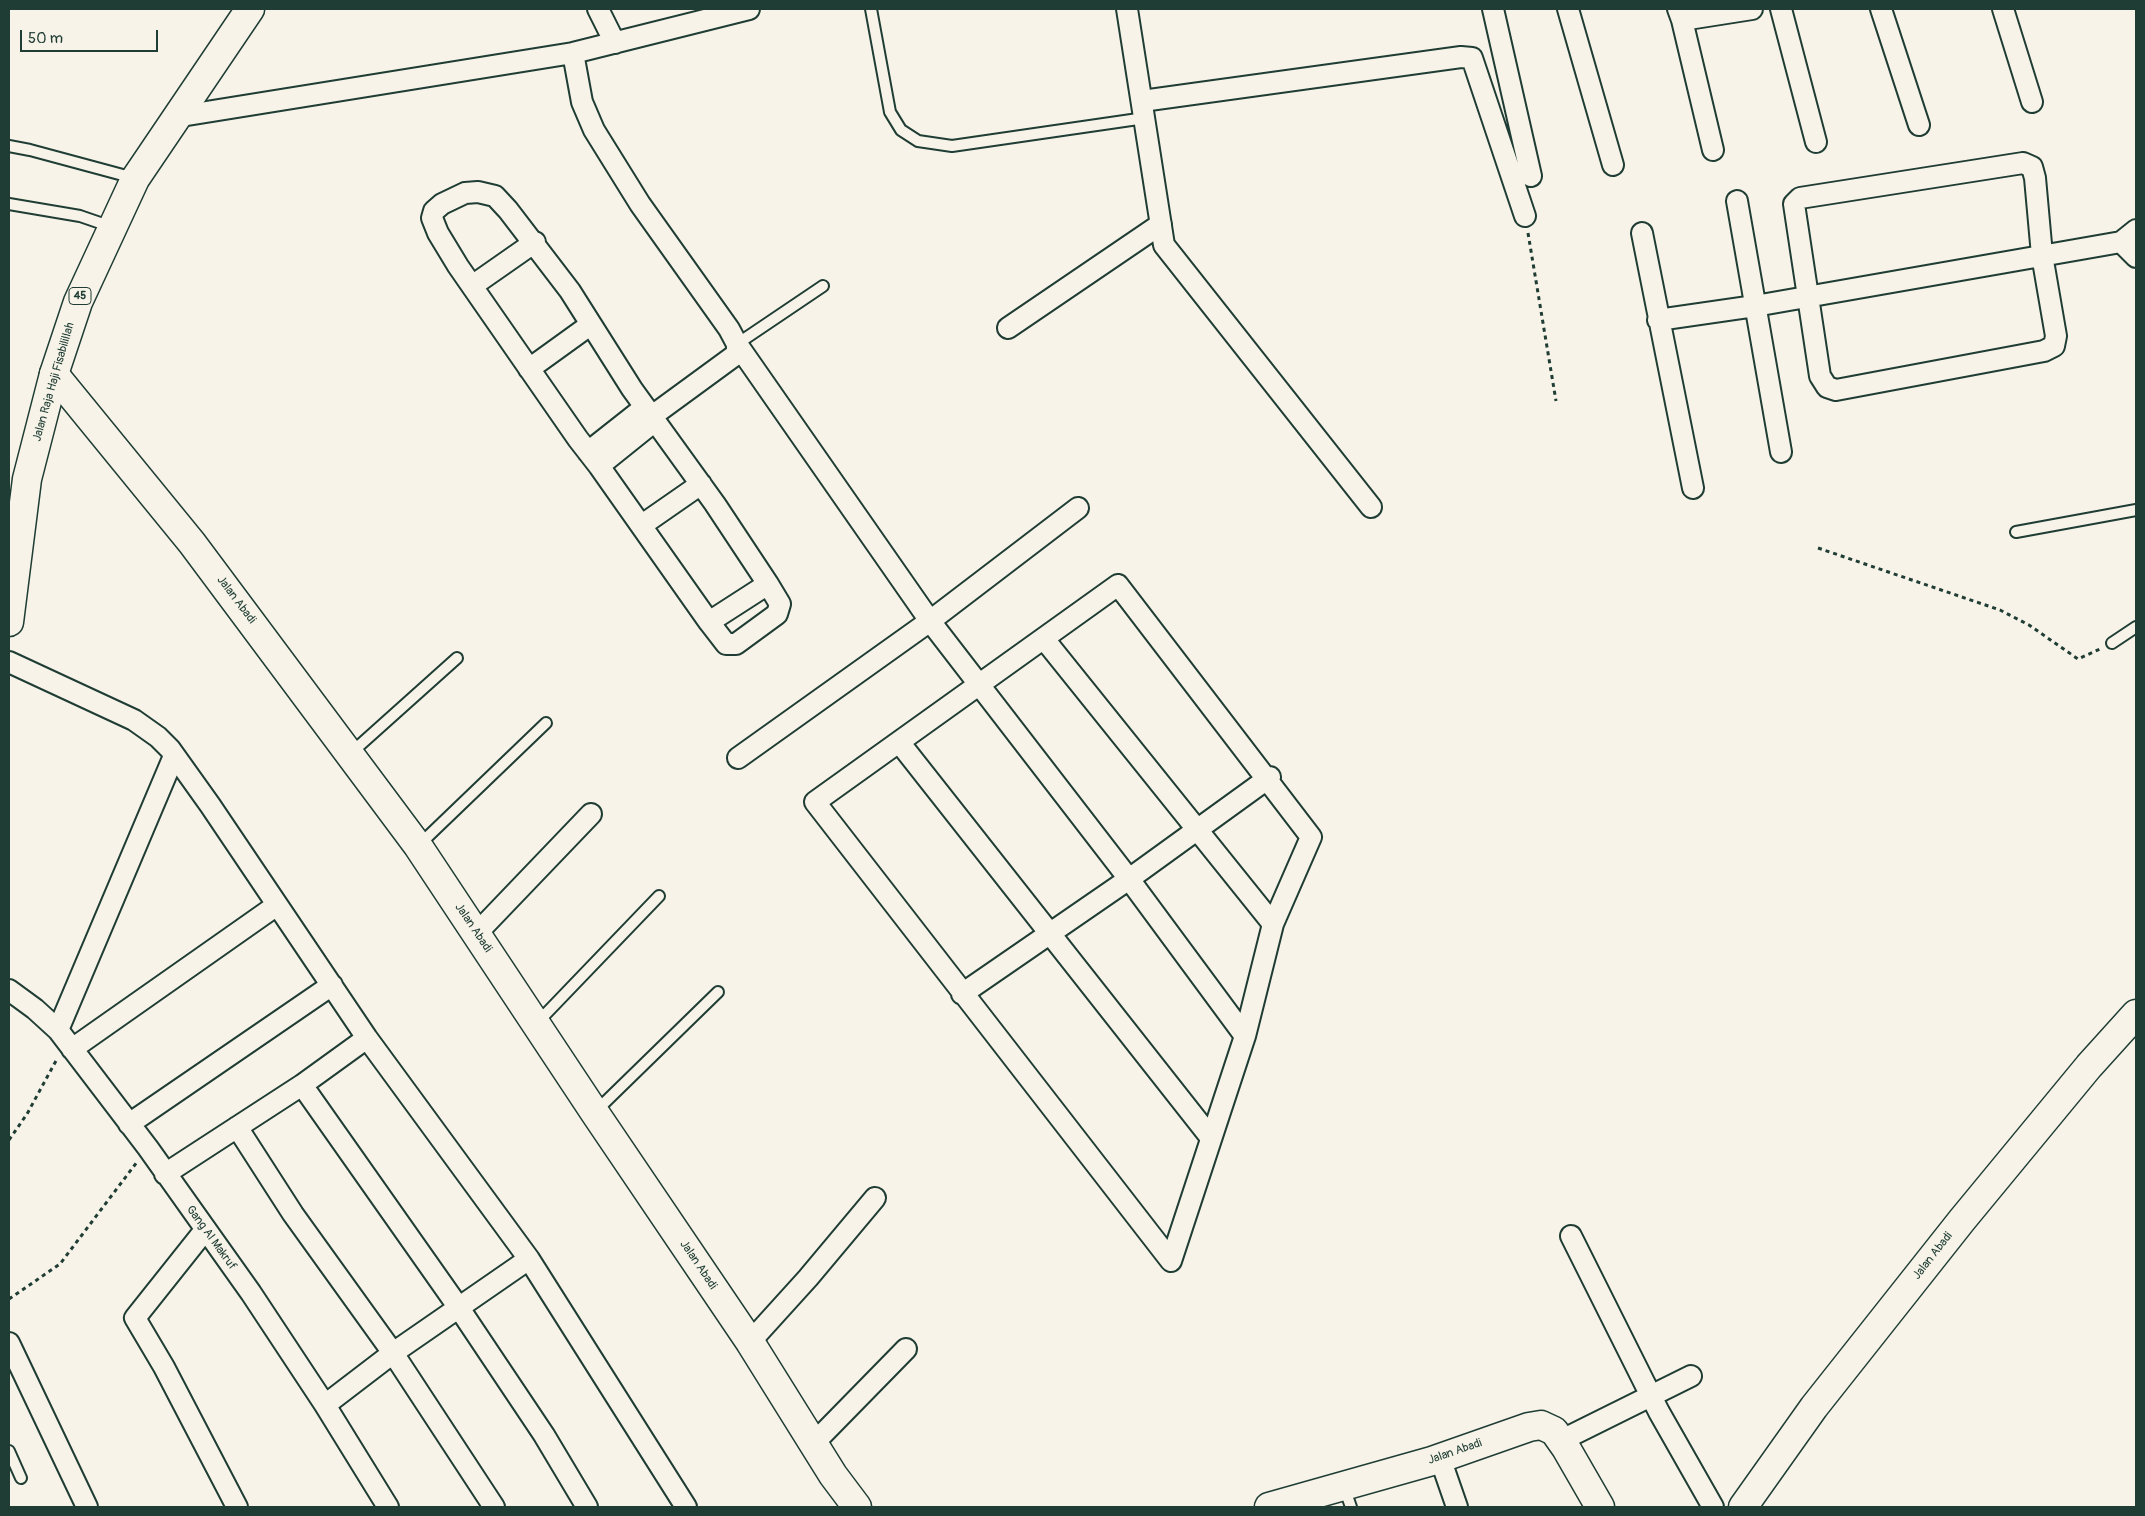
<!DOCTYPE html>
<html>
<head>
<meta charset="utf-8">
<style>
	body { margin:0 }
	#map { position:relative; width:2145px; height:1516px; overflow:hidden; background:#f7f3e8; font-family:Pangolin,sans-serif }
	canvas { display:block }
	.frame { position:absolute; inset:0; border:10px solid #1f3d34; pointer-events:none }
	.scale { position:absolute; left:20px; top:30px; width:138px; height:22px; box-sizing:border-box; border:2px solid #1f3d34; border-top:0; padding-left:6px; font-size:15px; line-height:18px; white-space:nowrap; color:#1f3d34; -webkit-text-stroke:4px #f7f3e8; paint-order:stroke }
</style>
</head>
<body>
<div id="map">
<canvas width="2145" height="1516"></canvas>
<div class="frame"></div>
<div class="scale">50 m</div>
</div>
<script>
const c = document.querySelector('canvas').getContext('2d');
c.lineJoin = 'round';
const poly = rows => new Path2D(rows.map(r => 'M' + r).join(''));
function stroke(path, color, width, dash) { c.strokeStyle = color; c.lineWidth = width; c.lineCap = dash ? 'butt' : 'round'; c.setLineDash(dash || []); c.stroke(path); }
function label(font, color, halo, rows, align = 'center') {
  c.font = font + ' Pangolin,sans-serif'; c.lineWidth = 4.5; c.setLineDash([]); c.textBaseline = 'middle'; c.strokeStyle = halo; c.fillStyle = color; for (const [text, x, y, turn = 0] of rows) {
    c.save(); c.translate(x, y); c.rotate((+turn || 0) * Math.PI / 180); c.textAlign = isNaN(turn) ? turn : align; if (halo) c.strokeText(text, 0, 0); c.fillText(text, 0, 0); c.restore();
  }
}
const path = poly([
	[1528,233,1556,401],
	[1818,548,2000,610,2029,625,2078,659,2100,649],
	[9,1140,27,1114,57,1059],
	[9,1299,60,1264,137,1162]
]);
const lane = poly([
	[871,9,890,112,901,130,918,141,952,146,1145,118],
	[9,146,30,150,134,178],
	[9,204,80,216,112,227],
	[737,344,823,286],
	[2016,532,2136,510],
	[2112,643,2136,627],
	[351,753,457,658],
	[419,845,546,723],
	[537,1023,659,896],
	[595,1112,718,992],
	[9,1451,21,1478],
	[1344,1487,1351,1507]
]);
const street = poly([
	[598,9,615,43],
	[1127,9,1164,245,1371,507],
	[1493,9,1531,176],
	[1568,9,1613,165],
	[1678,9,1682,20,1752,9],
	[1781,9,1816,142],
	[1881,9,1919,125],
	[2003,9,2032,102],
	[1682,20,1713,150],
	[573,53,582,102,594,130,640,204,729,329,737,344,737,352,734,356,652,416],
	[1142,101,1461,57,1472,58,1525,216],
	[175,117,573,53,749,9],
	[2023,163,2032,167,2035,178,2042,255,2056,336,2054,346,2044,351,1836,390,1827,387,1820,376,1794,204,1800,198,2023,163],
	[1737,201,1781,452],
	[1642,233,1693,488],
	[2121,242,2136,257],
	[472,286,535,242],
	[1658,320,1755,306,2121,242,2136,230],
	[1008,328,1161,224],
	[737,344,930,621,1129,879,1245,1036],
	[529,369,590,325],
	[588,452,645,407],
	[599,466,655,421],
	[642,525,701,484],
	[1118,585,1311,837,1273,924,1245,1036,1171,1261,815,802,1118,585],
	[709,622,768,584,715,504,632,389,570,291,508,210,495,196,478,192,465,193,442,204,434,211,432,218,438,233,458,266,578,439,599,466,709,622,726,644,736,644,777,614,780,604,768,584],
	[1044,639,1273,924],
	[9,662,134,720,158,737,170,749,210,805,367,1038,529,1259,686,1507],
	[899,742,1211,1138],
	[738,758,930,621,1078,508],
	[477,933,591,814],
	[9,990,35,1009,58,1030,148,1148,251,1293,325,1405,388,1507],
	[962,994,1129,879,1270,777],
	[58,1030,174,756],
	[72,1049,277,905],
	[302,1085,459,1308,544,1435,587,1507],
	[129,1124,332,985],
	[237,1127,293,1214,393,1353,494,1507],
	[165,1174,302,1085,367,1038],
	[205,1230,135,1318,164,1367,237,1507],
	[1571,1236,1659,1412,1713,1507],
	[750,1342,808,1278,875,1198],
	[9,1343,87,1507],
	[325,1405,393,1353,529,1259],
	[1560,1441,1691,1376],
	[813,1444,906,1349],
	[1440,1458,1457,1507]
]);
const secondary = poly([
	[54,374,192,543,418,846,595,1113,750,1342,833,1475,857,1507],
	[1269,1507,1432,1461,1529,1427,1541,1425,1554,1431,1566,1448,1600,1507],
	[1743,1507,1814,1407,1962,1220,2089,1066,2136,1014]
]);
const primary = poly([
	[9,622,27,479,54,374,78,302,135,179,250,9]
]);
const shields = [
	[80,296,22]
];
const shieldNames = [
	["45",80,296]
];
const streetNames = [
	["Jalan Raja Haji Fisabilillah",54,382,-74],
	["Jalan Abadi",236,600,53],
	["Jalan Abadi",473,928,56],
	["Gang Al Makruf",211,1238,54],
	["Jalan Abadi",1933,1256,-52],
	["Jalan Abadi",698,1265,56],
	["Jalan Abadi",1455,1452,-19]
];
stroke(lane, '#1f3d34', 14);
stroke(street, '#1f3d34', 24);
stroke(secondary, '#1f3d34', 31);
stroke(primary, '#1f3d34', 31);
stroke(path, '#1f3d34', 3, [4, 4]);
stroke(lane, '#f7f3e8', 10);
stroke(street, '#f7f3e8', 20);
stroke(secondary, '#f7f3e8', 28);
stroke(primary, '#f7f3e8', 28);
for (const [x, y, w] of shields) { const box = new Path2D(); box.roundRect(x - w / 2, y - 8.5, w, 17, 4); c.fillStyle = '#f7f3e8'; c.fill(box); stroke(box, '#1f3d34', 1); }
label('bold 11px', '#1f3d34', null, shieldNames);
label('12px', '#1f3d34', '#f7f3e8', streetNames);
</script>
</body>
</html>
